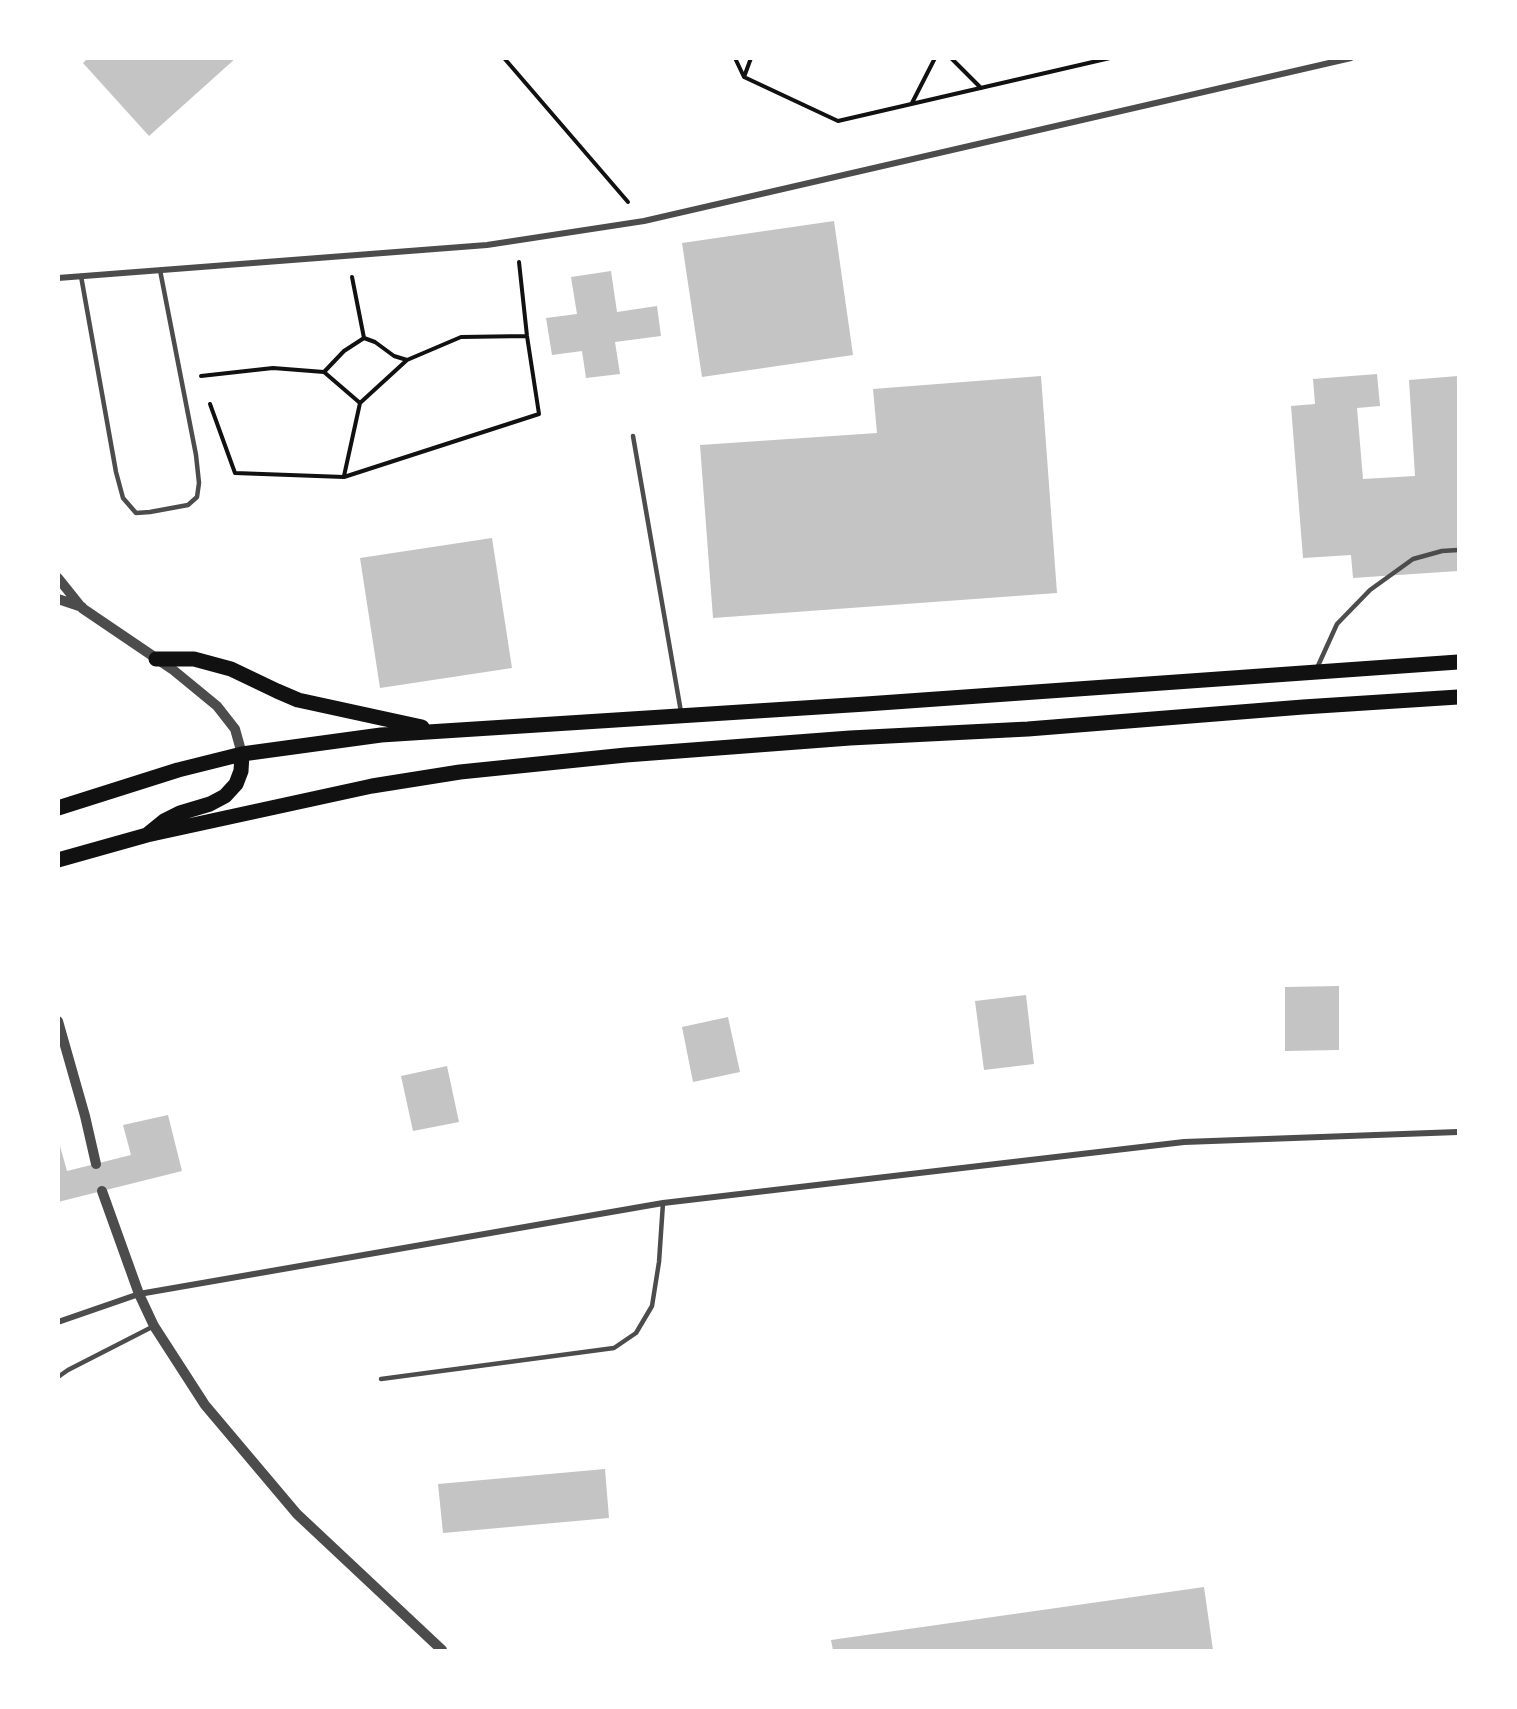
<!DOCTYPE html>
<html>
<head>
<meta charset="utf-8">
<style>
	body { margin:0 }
	#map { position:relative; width:1517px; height:1709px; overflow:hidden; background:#fff; font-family:"Roboto Condensed",sans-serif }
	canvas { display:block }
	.frame { position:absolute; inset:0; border:60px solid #fff; pointer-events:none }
</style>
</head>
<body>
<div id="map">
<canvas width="1517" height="1709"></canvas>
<div class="frame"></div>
</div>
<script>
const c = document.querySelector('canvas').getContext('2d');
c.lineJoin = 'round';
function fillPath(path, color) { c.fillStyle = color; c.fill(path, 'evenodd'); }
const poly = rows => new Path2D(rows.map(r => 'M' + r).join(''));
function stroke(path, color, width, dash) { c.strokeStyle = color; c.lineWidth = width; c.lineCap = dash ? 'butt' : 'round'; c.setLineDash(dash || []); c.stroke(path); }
const building = poly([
	[88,58,236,58,149,136,83,63],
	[834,221,853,355,702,377,682,243],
	[611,271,617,312,657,306,661,336,615,342,620,374,586,378,582,351,552,355,546,318,577,314,571,277],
	[1377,374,1380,406,1357,408,1363,479,1415,476,1409,380,1458,376,1458,571,1353,578,1351,555,1303,558,1291,406,1315,404,1313,379],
	[1041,376,1057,593,713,618,700,445,877,433,873,389],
	[492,538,512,668,380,688,360,558],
	[1339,986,1339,1050,1285,1051,1285,987],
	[1026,995,1034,1064,984,1070,975,1001],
	[728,1017,740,1072,693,1082,682,1027],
	[447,1066,459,1122,413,1131,401,1076],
	[168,1115,182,1171,58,1202,58,1139,67,1171,131,1155,123,1125],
	[605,1469,609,1518,443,1533,438,1484],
	[1204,1587,1213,1650,833,1650,831,1640]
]);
const path = poly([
	[504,58,628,202],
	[735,58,744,77,838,121,1110,58],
	[951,58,981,88],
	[744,77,751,58],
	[912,103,935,58],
	[352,277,364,338],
	[364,338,375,342,394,356,407,360],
	[324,372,344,351,364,338],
	[201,376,273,368,324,372,360,403],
	[210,404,235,473,344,477,539,414,527,336,519,262],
	[344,476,360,403,407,360,461,337,527,336]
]);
const service = poly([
	[81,276,116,472,123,498,136,513,150,512,188,505,197,497,199,483,196,455,160,270],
	[633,436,681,712],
	[1317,668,1337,624,1370,590,1413,559,1442,551,1458,550],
	[58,1377,68,1370,154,1326],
	[381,1379,614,1348,636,1333,652,1306,659,1262,663,1203]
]);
const minor = poly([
	[58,278,487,245,644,221,1351,58],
	[58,1322,139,1294,663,1203,1184,1142,1458,1132]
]);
const tertiary = poly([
	[58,578,82,608,172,669,217,706,235,729,242,754],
	[58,599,82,607],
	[58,1021,85,1116,96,1164],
	[102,1191,139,1294,154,1326,205,1405,297,1514,442,1650]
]);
const primary = poly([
	[156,659,194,659,231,669,277,691,298,700,422,727],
	[58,808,178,770,242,754,381,735,866,704,1458,662],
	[148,834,164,821,180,813,210,804,225,796,236,784,241,771,242,754],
	[58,860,147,835,372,786,460,772,626,755,850,738,1028,729,1303,707,1458,697]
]);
fillPath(building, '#c4c4c4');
stroke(path, '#111', 4);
stroke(service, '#4c4c4c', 4.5);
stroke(minor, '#4c4c4c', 6);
stroke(tertiary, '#4c4c4c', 10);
stroke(primary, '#111', 15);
</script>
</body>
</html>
